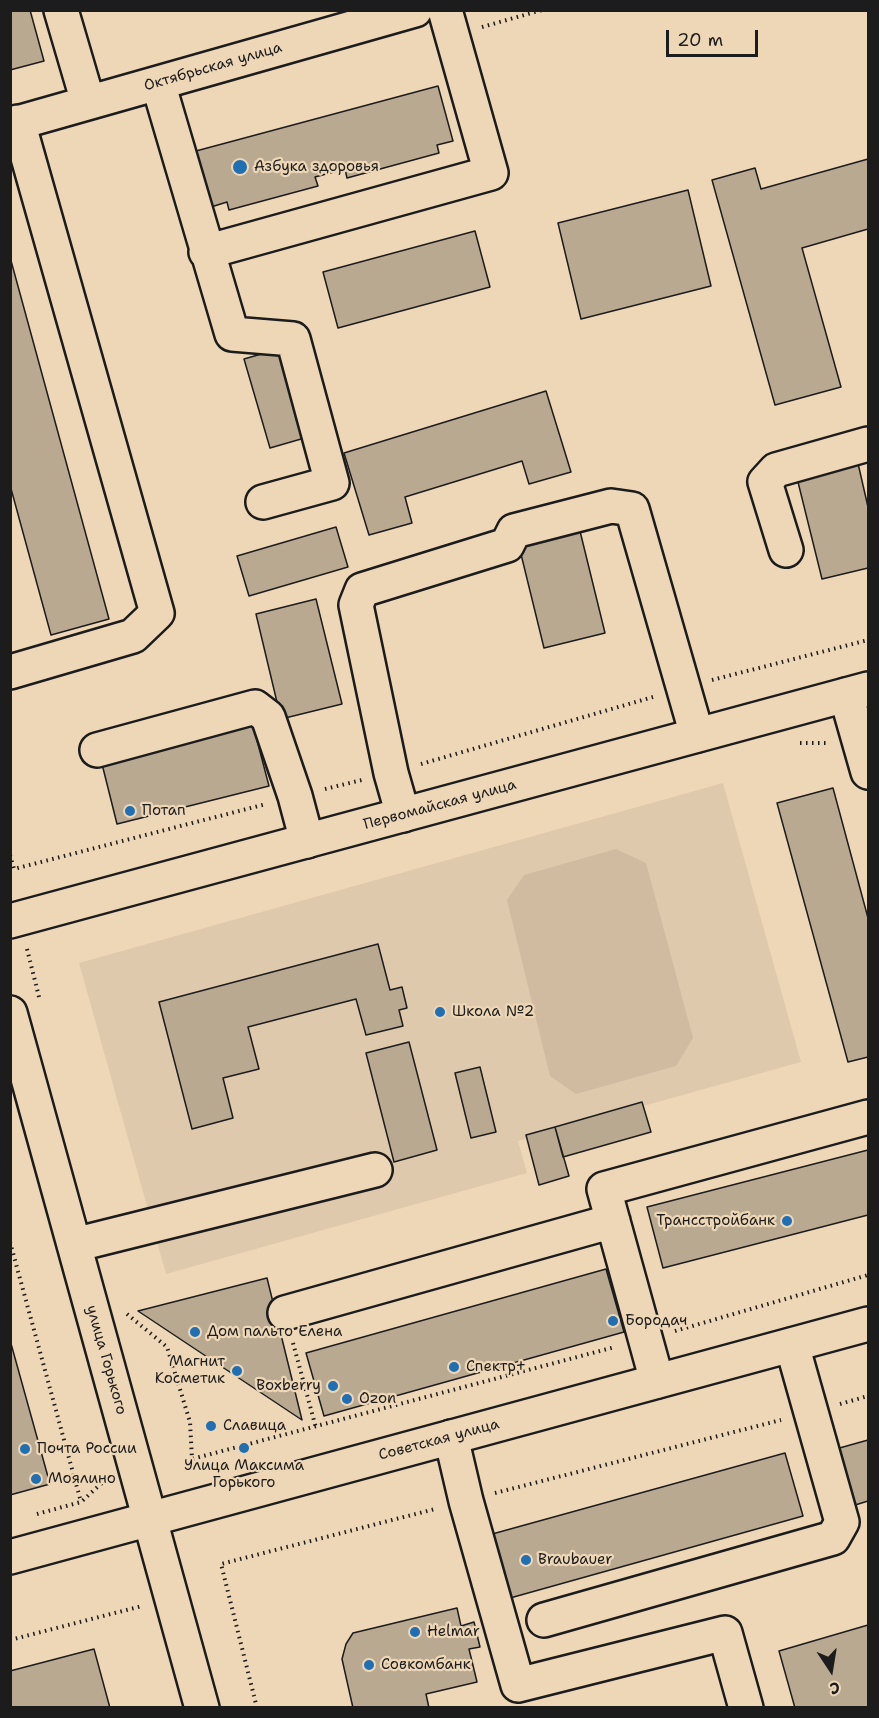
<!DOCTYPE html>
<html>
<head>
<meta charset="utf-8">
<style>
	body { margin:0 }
	#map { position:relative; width:879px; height:1718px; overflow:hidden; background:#eed7b7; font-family:"Shantell Sans",sans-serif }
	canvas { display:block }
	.frame { position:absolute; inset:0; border:12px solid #1c1c1c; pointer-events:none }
	.north { position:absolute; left:801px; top:1640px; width:60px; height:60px; -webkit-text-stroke:4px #eed7b7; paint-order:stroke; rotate:168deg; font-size:16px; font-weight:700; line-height:24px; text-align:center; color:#1c1c1c }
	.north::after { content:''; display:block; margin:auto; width:21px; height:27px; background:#1c1c1c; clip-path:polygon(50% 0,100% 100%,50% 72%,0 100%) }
	.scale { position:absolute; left:666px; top:30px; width:92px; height:27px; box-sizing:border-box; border:3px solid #1c1c1c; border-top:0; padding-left:8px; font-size:18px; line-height:21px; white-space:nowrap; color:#1c1c1c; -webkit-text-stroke:4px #eed7b7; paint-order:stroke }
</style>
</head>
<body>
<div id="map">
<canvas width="879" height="1718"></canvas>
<div class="frame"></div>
<div class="north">С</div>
<div class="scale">20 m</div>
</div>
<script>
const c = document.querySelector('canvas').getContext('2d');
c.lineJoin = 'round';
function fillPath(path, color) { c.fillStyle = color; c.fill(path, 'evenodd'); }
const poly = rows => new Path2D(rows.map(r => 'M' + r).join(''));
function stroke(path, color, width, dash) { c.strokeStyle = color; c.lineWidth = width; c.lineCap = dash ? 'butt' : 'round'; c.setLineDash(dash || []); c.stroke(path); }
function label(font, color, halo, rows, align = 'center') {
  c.font = font + ' "Shantell Sans",sans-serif'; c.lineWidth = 4.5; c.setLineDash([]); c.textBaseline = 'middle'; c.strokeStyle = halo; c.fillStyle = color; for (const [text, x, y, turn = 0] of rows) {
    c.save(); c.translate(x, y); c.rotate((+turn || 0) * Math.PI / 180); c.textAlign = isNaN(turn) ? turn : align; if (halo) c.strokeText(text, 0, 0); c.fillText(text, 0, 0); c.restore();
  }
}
const built = poly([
	[723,783,801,1062,518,1141,527,1173,166,1274,79,963]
]);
const green = poly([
	[616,849,646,863,693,1038,676,1066,576,1094,550,1076,507,900,524,875]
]);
const building = poly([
	[30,10,44,61,10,70,10,11,30,10],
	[438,86,453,141,437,145,439,153,347,178,345,169,315,177,318,186,229,210,227,202,211,207,196,151,438,86],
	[868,159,868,229,802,248,841,387,775,405,712,180,755,168,761,189,868,159],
	[688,190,711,286,581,319,558,223,688,190],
	[475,231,490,287,338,328,323,272,475,231],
	[10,257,109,619,51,635,10,485,10,257],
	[282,348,308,437,270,448,244,359,282,348],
	[546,391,571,472,529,484,522,461,405,497,412,523,369,535,344,453,546,391],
	[857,459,868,507,868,568,822,579,796,474,857,459],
	[336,527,348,567,249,596,237,556,336,527],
	[579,527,605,633,544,648,518,542,579,527],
	[316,599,342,704,281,719,256,614,316,599],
	[253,725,269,786,117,824,102,764,253,725],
	[833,788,868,918,868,1057,848,1062,777,803,833,788],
	[378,944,390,990,402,987,407,1008,399,1010,403,1026,366,1035,356,999,248,1027,259,1069,223,1078,233,1118,192,1129,159,1002,378,944],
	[409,1042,437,1150,394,1162,366,1053,409,1042],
	[480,1067,496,1132,471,1138,455,1073,480,1067],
	[642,1102,651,1132,563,1157,555,1127,642,1102],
	[555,1127,569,1176,539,1185,526,1135,555,1127],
	[868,1150,868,1215,663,1268,647,1207,868,1150],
	[606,1269,624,1332,324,1416,306,1353,606,1269],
	[267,1278,302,1420,138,1311,267,1278],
	[10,1340,50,1484,10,1495,10,1340],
	[868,1440,868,1501,852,1506,836,1449,868,1440],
	[785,1453,803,1516,503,1600,485,1536,785,1453],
	[457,1608,461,1626,474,1622,480,1647,469,1649,477,1682,426,1694,429,1708,353,1708,342,1659,346,1644,353,1633,457,1608],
	[868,1625,868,1708,795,1708,779,1651,868,1625],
	[94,1649,110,1708,10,1708,10,1671,94,1649]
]);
const path = poly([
	[482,27,542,10],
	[712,680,868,640],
	[800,743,826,743],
	[421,764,653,697],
	[325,789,362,780],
	[10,855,14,869,266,804],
	[27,949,39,997],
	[10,1242,81,1502],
	[127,1314,167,1347,190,1422,192,1459,615,1347],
	[675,1331,868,1275],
	[293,1343,316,1428],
	[840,1404,868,1396],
	[495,1493,781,1420],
	[37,1514,81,1502,102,1483],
	[10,1640,142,1606],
	[257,1708,221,1564,435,1509]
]);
const minor = poly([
	[61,10,88,102],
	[158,83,232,334,293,339,332,483,263,502],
	[10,125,415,10],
	[206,252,491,173,445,10],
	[786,550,765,482,776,470,868,444],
	[10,672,133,636,157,613,18,122],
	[846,695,868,772],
	[97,750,255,707,268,717,295,796,307,841],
	[403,815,391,773,356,605,362,590,507,545,514,531,611,506,632,509,697,735],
	[10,1013,202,1708],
	[74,1245,375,1170],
	[285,1313,613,1221],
	[657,1381,604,1189,868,1117],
	[451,1437,466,1501,518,1685,725,1633,746,1708],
	[544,1620,833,1538,842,1522,792,1345]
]);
const major = poly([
	[10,921,868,689],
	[10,1557,868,1324]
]);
const markers = [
	[240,167,8,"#1f6fb2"],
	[130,811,6,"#1f6fb2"],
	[440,1012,6,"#1f6fb2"],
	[787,1221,6,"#1f6fb2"],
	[613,1321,6,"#1f6fb2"],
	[195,1332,6,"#1f6fb2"],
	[454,1367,6,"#1f6fb2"],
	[237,1371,6,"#1f6fb2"],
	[333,1386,6,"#1f6fb2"],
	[347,1399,6,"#1f6fb2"],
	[211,1426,6,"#1f6fb2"],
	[244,1448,6,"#1f6fb2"],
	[25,1449,6,"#1f6fb2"],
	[36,1479,6,"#1f6fb2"],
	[526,1560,6,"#1f6fb2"],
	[415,1632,6,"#1f6fb2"],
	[369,1665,6,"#1f6fb2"]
];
const streetNames = [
	["Октябрьская улица",213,67,-16],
	["Первомайская улица",440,805,-15],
	["улица Горького",106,1360,74],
	["Советская улица",439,1440,-15]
];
const poiNames = [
	["Азбука здоровья",254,167],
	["Потап",142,811],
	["Школа №2",452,1012],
	["Трансстройбанк",775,1221,"right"],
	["Бородач",625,1321],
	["Дом пальто Елена",207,1332],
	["Магнит",225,1362,"right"],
	["Косметик",225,1379,"right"],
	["Спектр+",466,1367],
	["Boxberry",321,1386,"right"],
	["Ozon",359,1399],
	["Славица",223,1426],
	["Почта России",37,1449],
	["Улица Максима",244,1466,"center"],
	["Горького",244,1483,"center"],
	["Моялино",48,1479],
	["Braubauer",538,1560],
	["Helmar",427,1632],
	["Совкомбанк",381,1665]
];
fillPath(built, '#dec9ac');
fillPath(green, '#d0bba0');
fillPath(building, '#baa991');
stroke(building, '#1c1c1c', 1.5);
stroke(minor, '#1c1c1c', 38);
stroke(major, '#1c1c1c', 38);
stroke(path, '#1c1c1c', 4, [1.5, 4.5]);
stroke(minor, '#eed7b7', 33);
stroke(major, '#eed7b7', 33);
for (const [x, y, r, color] of markers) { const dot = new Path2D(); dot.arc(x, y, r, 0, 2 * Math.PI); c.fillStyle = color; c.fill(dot); stroke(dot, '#eed7b7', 2); }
label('15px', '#1c1c1c', '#eed7b7', streetNames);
label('15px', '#1c1c1c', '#eed7b7', poiNames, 'left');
</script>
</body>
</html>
